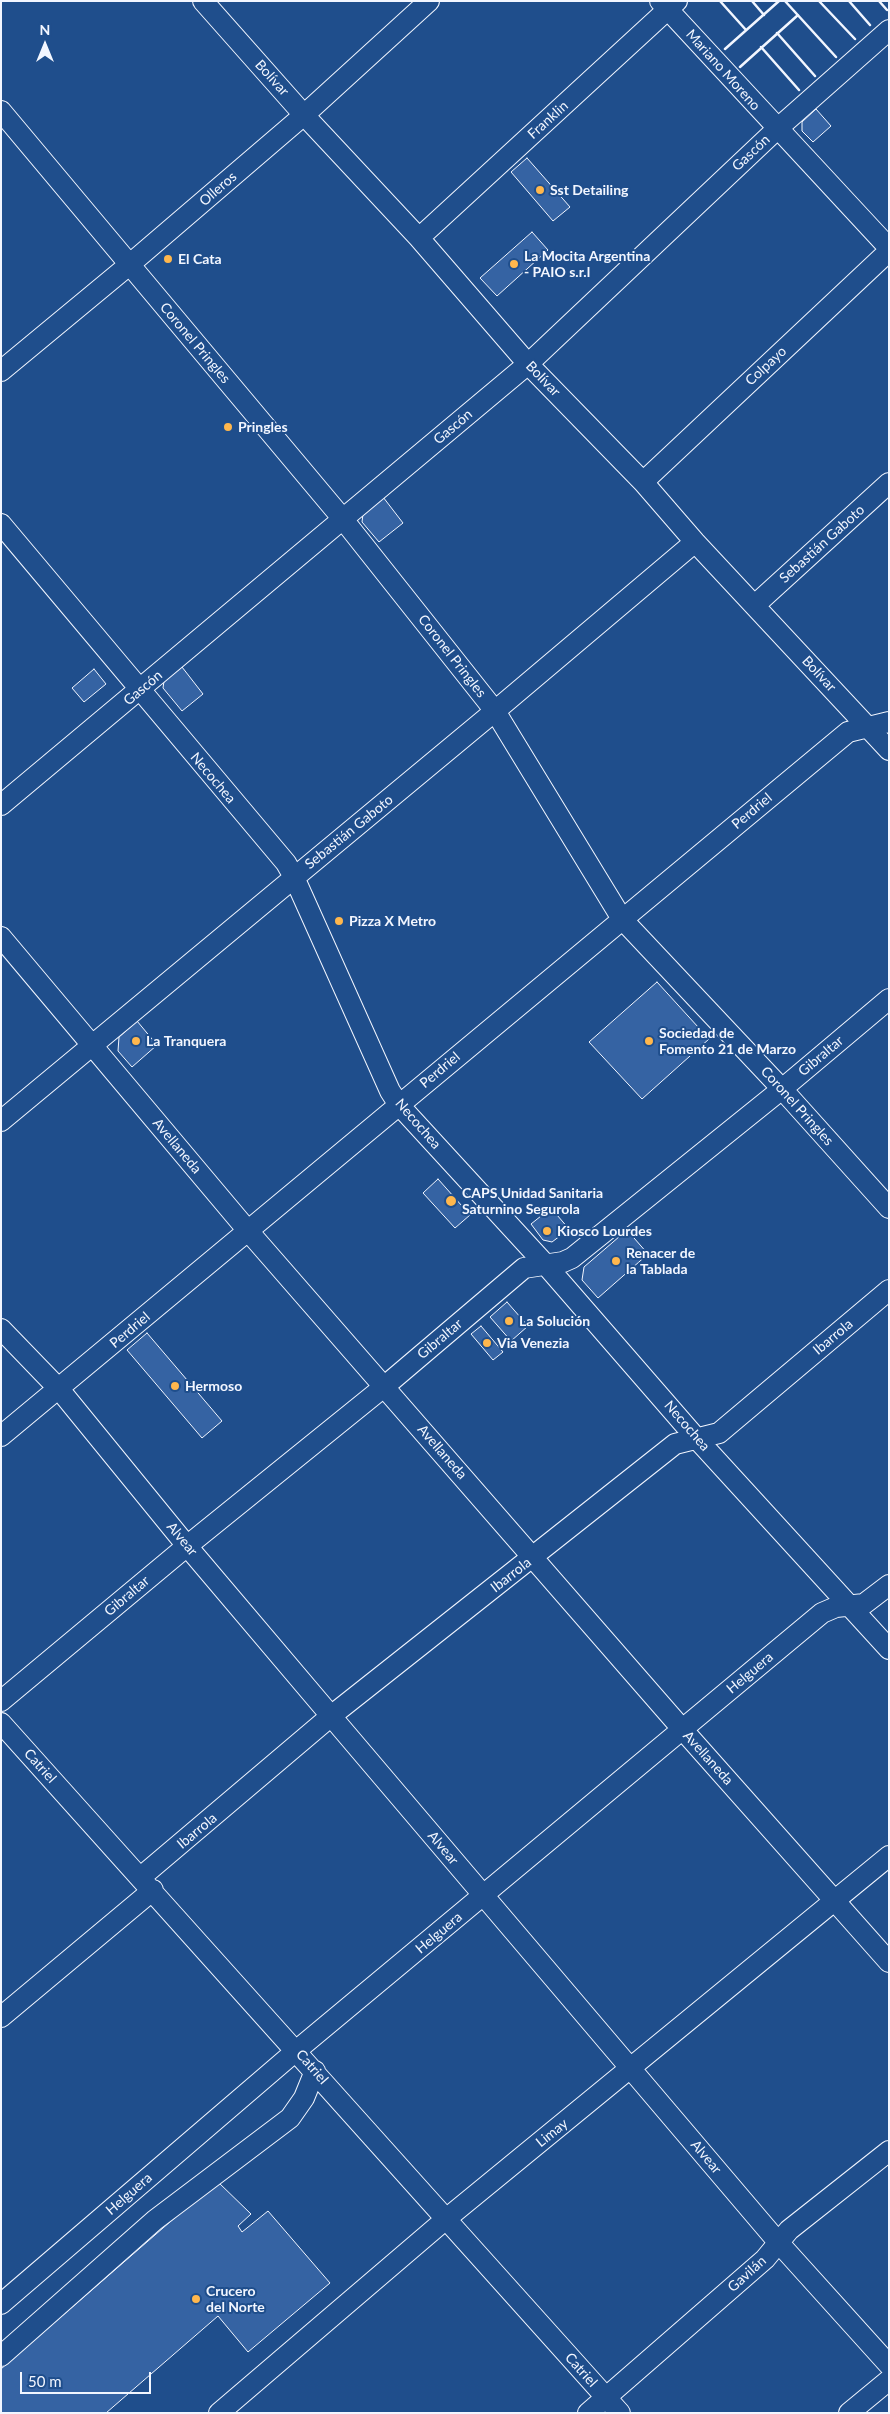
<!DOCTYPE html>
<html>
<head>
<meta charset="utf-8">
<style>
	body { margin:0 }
	#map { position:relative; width:890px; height:2414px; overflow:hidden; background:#1f4e8c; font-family:Lato,sans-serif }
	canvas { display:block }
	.frame { position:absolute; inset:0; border:2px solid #f2f6ff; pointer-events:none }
	.north { position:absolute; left:20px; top:20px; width:50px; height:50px; -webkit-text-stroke:4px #1f4e8c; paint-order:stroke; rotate:0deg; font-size:14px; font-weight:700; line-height:20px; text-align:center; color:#f2f6ff }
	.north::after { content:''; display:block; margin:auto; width:18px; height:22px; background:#f2f6ff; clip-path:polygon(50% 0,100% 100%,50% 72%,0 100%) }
	.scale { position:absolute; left:20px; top:2372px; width:131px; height:22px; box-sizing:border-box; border:2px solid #f2f6ff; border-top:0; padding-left:6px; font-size:15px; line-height:18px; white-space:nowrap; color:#f2f6ff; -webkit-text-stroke:4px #1f4e8c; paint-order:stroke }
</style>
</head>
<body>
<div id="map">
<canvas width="890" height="2414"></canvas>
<div class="frame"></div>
<div class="north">N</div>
<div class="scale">50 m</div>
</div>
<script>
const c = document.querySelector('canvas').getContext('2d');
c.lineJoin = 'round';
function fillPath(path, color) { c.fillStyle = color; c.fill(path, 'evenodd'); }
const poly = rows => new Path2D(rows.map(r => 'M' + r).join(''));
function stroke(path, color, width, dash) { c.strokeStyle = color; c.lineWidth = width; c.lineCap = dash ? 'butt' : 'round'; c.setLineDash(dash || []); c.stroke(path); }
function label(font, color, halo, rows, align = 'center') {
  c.font = font + ' Lato,sans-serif'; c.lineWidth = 4; c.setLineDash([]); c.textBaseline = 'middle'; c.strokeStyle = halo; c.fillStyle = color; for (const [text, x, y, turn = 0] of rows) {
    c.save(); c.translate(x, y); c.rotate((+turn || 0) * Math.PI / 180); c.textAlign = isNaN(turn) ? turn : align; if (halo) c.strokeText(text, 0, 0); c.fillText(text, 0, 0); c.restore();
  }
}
const building = poly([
	[816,109,831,126,813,142,802,131,802,122,816,109],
	[527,158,570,207,553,221,511,172,527,158],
	[532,232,548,250,497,296,480,278,532,232],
	[383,497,403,523,379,542,362,522,363,514,383,497],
	[182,667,203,694,182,711,163,688,164,681,182,667],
	[94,669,106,684,84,702,72,688,94,669],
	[657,982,709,1039,642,1099,589,1042,657,982],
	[137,1021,157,1045,132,1067,118,1051,119,1037,137,1021],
	[438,1179,470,1215,455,1228,423,1193,438,1179],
	[551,1208,569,1229,552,1242,543,1240,531,1224,551,1208],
	[627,1230,648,1254,598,1298,582,1280,584,1267,627,1230],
	[507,1302,528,1326,511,1341,490,1317,507,1302],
	[481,1326,503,1352,493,1360,471,1334,481,1326],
	[147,1333,222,1421,202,1438,127,1350,147,1333],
	[217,2181,251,2214,238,2226,242,2232,268,2211,330,2283,248,2352,218,2316,106,2413,1,2413,1,2369,217,2181]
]);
const minor = poly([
	[203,1,304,115,419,238,528,364,643,482,695,542,889,750],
	[660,1,889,248],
	[1,111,342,518,495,711,622,919,782,1089,889,1208],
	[419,238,677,1],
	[1,371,129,265,304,115,429,1],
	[643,482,889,251],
	[1,524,286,863,294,877,390,1091,399,1105,545,1264,697,1439,889,1649],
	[755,605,889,483],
	[1,805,528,364,777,129,889,30],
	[1,937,249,1232,683,1730,889,1962],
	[1,1121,495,711,695,542],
	[1,1329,59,1389,187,1546,331,1716,778,2242,889,2365],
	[1,1436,848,732,889,722],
	[1,1701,187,1546,385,1386,524,1268,563,1262,572,1258,782,1089,889,999],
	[1,1723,620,2413],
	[141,1877,331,1716,675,1444,719,1433,889,1290],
	[1,2017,153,1890],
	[1,2304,297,2050,822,1613,836,1607,864,1604,889,1585],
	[1,2356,155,2220,290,2118,304,2098,315,2071],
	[219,2413,446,2219,889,1856],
	[588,2413,765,2259,789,2230,889,2151],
	[849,2413,889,2380]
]);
const wall = poly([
	[720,1,746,30],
	[752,1,764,15],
	[785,1,836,57],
	[819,1,855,39],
	[849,1,870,25],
	[879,1,887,10],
	[777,33,815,76],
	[761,47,799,90],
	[725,49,779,1],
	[740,67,798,15]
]);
const markers = [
	[540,190,5,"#ffb74d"],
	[168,259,5,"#ffb74d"],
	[514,264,5,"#ffb74d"],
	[228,427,5,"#ffb74d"],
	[339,921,5,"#ffb74d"],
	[136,1041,5,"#ffb74d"],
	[649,1041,5,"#ffb74d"],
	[451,1201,6,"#ffb74d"],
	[547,1231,5,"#ffb74d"],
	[616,1261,5,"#ffb74d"],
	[509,1321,5,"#ffb74d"],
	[487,1343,5,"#ffb74d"],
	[175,1386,5,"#ffb74d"],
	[196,2299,5,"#ffb74d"]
];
const streetNames = [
	["Mariano Moreno",723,70,48],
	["Bolívar",272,78,48],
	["Franklin",548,120,-42],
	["Gascón",751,153,-43],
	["Olleros",218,189,-41],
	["Coronel Pringles",195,343,50],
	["Colpayo",766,366,-43],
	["Bolívar",543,379,46],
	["Gascón",453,427,-40],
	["Sebastián Gaboto",822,544,-42],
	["Coronel Pringles",452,656,52],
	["Bolívar",819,674,47],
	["Gascón",143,688,-40],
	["Necochea",213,778,50],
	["Perdriel",752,811,-40],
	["Sebastián Gaboto",349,832,-39],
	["Gibraltar",821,1056,-40],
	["Perdriel",440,1070,-40],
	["Coronel Pringles",797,1106,48],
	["Necochea",418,1124,49],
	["Avellaneda",177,1146,50],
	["Perdriel",130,1330,-40],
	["Ibarrola",833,1337,-40],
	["Gibraltar",440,1339,-40],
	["Necochea",687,1426,49],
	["Avellaneda",442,1452,49],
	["Alvear",182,1539,50],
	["Ibarrola",511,1575,-38],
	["Gibraltar",127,1596,-40],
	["Helguera",750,1673,-40],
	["Avellaneda",708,1758,48],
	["Catriel",40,1766,48],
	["Ibarrola",197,1831,-40],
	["Alvear",443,1848,50],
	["Helguera",439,1933,-40],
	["Catriel",312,2067,49],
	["Limay",552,2133,-39],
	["Alvear",706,2157,50],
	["Helguera",129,2194,-41],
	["Gavilán",747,2274,-42],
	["Catriel",581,2370,48]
];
const poiNames = [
	["Sst Detailing",550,190],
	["La Mocita Argentina",524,256],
	["- PAIO s.r.l",524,272],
	["El Cata",178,259],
	["Pringles",238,427],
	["Pizza X Metro",349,921],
	["Sociedad de",659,1033],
	["Fomento 21 de Marzo",659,1049],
	["La Tranquera",146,1041],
	["CAPS Unidad Sanitaria",462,1193],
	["Saturnino Segurola",462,1209],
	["Kiosco Lourdes",557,1231],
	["Renacer de",626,1253],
	["la Tablada",626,1269],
	["La Solución",519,1321],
	["Via Venezia",497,1343],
	["Hermoso",185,1386],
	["Crucero",206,2291],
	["del Norte",206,2307]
];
fillPath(building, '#3563a3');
stroke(building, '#f2f6ff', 1);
stroke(minor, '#f2f6ff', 22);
stroke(minor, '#1f4e8c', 20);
stroke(wall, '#f2f6ff', 2.5);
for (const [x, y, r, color] of markers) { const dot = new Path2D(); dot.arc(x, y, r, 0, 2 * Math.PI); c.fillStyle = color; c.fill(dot); stroke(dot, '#1f4e8c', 2); }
label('14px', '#f2f6ff', '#1f4e8c', streetNames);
label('bold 14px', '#f2f6ff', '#1f4e8c', poiNames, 'left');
</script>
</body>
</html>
